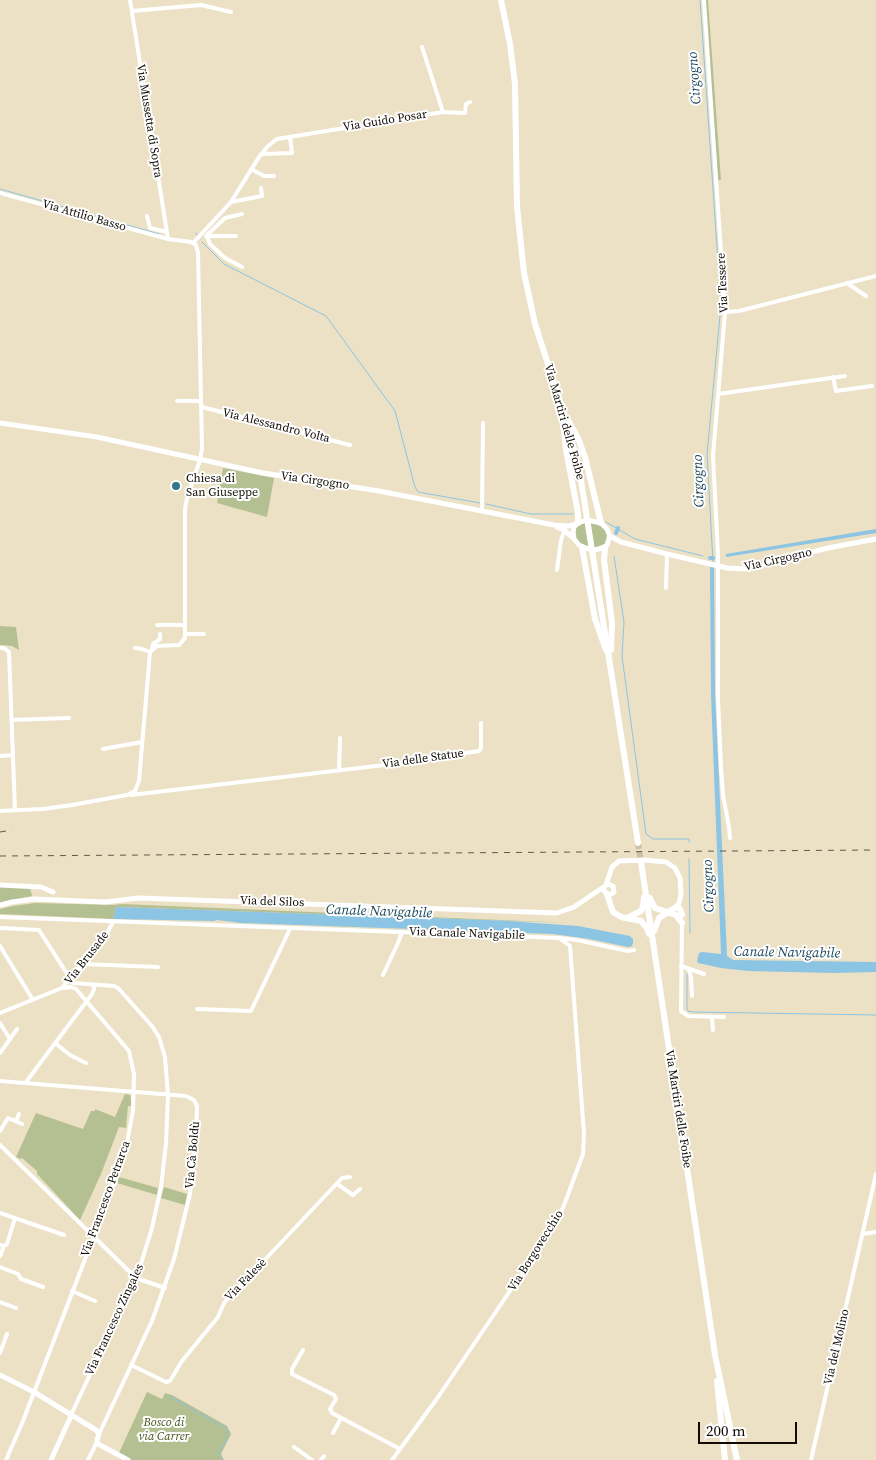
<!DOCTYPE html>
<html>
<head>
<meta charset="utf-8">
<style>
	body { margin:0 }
	#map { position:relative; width:876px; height:1460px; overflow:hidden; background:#ece1c5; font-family:"Source Serif 4",serif }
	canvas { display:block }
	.scale { position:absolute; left:698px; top:1422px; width:99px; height:22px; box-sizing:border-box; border:2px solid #100c04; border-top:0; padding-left:6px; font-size:15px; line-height:18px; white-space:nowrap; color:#100c04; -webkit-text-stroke:4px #fff; paint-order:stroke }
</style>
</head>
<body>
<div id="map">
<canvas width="876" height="1460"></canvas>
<div class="scale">200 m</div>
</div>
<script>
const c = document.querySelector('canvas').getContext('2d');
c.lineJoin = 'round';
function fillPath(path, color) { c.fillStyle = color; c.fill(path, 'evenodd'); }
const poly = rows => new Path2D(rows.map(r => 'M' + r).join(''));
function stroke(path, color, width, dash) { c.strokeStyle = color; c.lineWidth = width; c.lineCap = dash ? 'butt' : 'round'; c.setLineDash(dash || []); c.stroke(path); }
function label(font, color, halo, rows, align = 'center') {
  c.font = font + ' "Source Serif 4",serif'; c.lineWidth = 4; c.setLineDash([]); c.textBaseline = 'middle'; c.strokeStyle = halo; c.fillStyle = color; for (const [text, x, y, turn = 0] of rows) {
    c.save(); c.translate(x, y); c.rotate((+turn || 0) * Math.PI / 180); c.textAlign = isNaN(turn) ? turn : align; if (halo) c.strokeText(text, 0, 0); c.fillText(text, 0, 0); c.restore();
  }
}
const green = poly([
	[705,0,708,0,721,180,718,180],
	[223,468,274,478,267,517,217,503],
	[585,522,598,524,604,528,607,535,605,544,597,548,580,544,575,537,576,529,577,526],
	[0,626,16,627,19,650,12,646,0,645],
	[0,887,30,888,32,896,0,903],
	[35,903,113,905,122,904,571,923,116,907,113,919,0,914,0,909,13,906],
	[125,1094,130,1095,131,1099,131,1106,128,1106,126,1128,119,1127,101,1174,80,1220,37,1174,37,1171,22,1158,20,1159,16,1157,36,1113,83,1129,91,1111,95,1111,95,1109,115,1117],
	[119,1177,158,1188,157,1195,117,1183],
	[164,1187,187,1194,185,1205,161,1198],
	[147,1392,162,1399,165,1393,172,1395,227,1426,231,1434,221,1454,224,1460,132,1460,119,1453]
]);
const water = poly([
	[876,529,876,533,726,557,726,554],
	[710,567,714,567,715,692,727,956,733,960,876,962,876,972,834,973,748,971,721,968,698,963,697,961,699,953,702,952,721,954,711,695],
	[116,907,571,923,507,921,578,926,630,936,633,939,633,943,632,946,628,947,589,939,553,934,241,923,217,920,214,921,113,919]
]);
const stream = poly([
	[700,0,721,305,707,454,713,563],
	[0,189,159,234],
	[196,233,197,235],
	[202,242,224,264,326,316,395,411,415,487,418,492,480,503],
	[486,504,531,514,573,514],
	[606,522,635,539,703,556],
	[614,556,624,622,622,656,646,834,653,839,689,839,689,842],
	[689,859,690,933],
	[687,974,687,1008,688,1011,693,1012,876,1015],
	[169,1396,227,1429,229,1434,219,1454,223,1460]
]);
const canal = poly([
	[616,533,618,528],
	[710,558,713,558]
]);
const highwayTunnel = poly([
	[638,843,641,862]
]);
const street = poly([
	[704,0,725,312,713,456,718,554,718,698,721,767,723,795,729,827,730,838],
	[132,11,201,5,231,12],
	[443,112,465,113,466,104,470,102],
	[262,154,292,153,290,137],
	[251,169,264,176,274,176],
	[0,193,168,239],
	[231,202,262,196,261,188],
	[147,216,150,228,167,232],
	[206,236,225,218,242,214],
	[236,236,207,236,210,244,225,258,242,267],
	[193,243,231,202,259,157,268,146,277,139,443,112,422,47],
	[847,283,866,296],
	[725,312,739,311,876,276],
	[833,377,836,391,872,386],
	[718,394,845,376],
	[177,401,201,401],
	[202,407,350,445],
	[193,479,212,482],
	[482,510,483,423],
	[557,570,561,540,565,529],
	[666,588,667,554],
	[157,625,185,625],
	[186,634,204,634],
	[0,648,4,648,9,652,15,810],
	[135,648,142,649,150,652],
	[152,649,153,644,160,639,160,634],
	[11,720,69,718],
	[103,749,142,742],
	[0,756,13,755],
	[339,770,340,738],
	[131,795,393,764,479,751,481,748,481,723],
	[0,811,43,809,72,805,127,795,135,791,139,781,150,652,157,646,179,645,185,638,185,509,187,498,200,460,202,449,198,253,196,245,191,242,168,239,130,0],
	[0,917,559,938,577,940,628,951,634,950],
	[682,922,681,1011,688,1016,724,1017],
	[0,928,39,930,73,983,114,986,118,988,152,1026,159,1037,165,1057,168,1096,166,1143,161,1187,152,1228,139,1270,71,1415],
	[0,946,33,1000],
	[82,964,158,967],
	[681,966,704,974],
	[689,970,691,977,692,996],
	[383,975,398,943,402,932],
	[197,1009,251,1011,289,931],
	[0,1013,62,988,107,933,112,924,112,921],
	[712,1017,713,1030],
	[0,1023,10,1039,0,1053],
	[10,1039,17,1029],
	[55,1043,70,1055,86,1063],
	[0,1081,186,1096,194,1100,197,1106,196,1132,190,1194,174,1259,152,1321,99,1434],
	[26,1082,92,994,94,989,94,985],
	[16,1121,19,1114],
	[0,1131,8,1118,22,1124],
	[0,1145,136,1278,165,1288],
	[337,1184,353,1195,360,1189],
	[0,1213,64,1235],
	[863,1234,876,1232],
	[0,1245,4,1246,0,1256],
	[4,1246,7,1244,15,1218],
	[0,1267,18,1274,21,1279,43,1287],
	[72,1291,95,1301],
	[0,1302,16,1308],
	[303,1350,292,1369,292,1374,334,1395,336,1399,330,1409,332,1413,400,1449],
	[0,1353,7,1334],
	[131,1365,166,1382,170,1381,182,1361,218,1317,224,1303,342,1178,350,1177],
	[333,1433,341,1418],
	[294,1447,312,1460],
	[6,1460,23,1421,115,1181,126,1148,133,1111,134,1074,129,1051,76,989,71,987,62,988],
	[88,1460,97,1442],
	[321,1460,324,1456],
	[392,1460,436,1400,554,1226,563,1208,583,1154,584,1134,570,946,559,938],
	[811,1460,876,1174]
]);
const secondary = poly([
	[0,423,97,437,263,473,379,491,554,525,569,526,578,523],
	[587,520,601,523,607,529,610,536,607,545,605,547,595,550,588,549,579,545,574,539,573,531,574,527,578,523,587,520],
	[557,527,564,530,572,537],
	[610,536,621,542,667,554,727,568,746,569,828,548,876,539],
	[0,885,41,887,53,892],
	[606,885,612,867,619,861,645,860,666,862,675,868,680,878,681,895,679,903,676,907],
	[0,905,12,902,34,899,105,902,138,898,557,913,574,907,608,884,613,886,614,892,612,894,607,894,604,891,604,887],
	[0,1375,34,1392,96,1430,99,1434,97,1440,98,1444,128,1460],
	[51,1460,71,1416]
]);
const highway = poly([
	[501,0,510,44,515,84,517,207,524,273,535,324,569,429,580,474,638,843],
	[568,420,578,438,585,457,601,523],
	[563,422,566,450,578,513,578,523],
	[582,547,595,619,606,650],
	[605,547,604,560,612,623,611,650],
	[641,862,715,1355,737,1460],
	[607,894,613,912,621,917,641,921,647,928,649,934],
	[650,898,655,908,676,915,682,923],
	[627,918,641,911,643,906,644,897],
	[654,931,659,918,676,907,680,909,682,915],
	[717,1381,725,1460]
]);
const rail = poly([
	[0,832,12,830],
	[0,856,876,850]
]);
const markers = [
	[176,486,5,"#327586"]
];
const streetNames = [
	["Via Mussetta di Sopra",149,121,81],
	["Via Guido Posar",385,121,-9],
	["Via Attilio Basso",84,216,16],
	["Via Tessere",723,283,-93],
	["Via Martiri delle Foibe",564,422,74],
	["Via Alessandro Volta",276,426,14],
	["Via Cirgogno",315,481,8],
	["Via Cirgogno",778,560,-13],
	["Via delle Statue",423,759,-8],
	["Via del Silos",272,902,2],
	["Via Canale Navigabile",467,934,2],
	["Via Brusade",87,958,-52],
	["Via Martiri delle Foibe",678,1109,81],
	["Via Cà Boldù",193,1155,-85],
	["Via Francesco Petrarca",106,1199,-70],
	["Via Borgovecchio",536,1251,-58],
	["Via Falesè",246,1280,-46],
	["Via Francesco Zingales",115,1320,-65],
	["Via del Molino",837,1347,-77]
];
const poiNames = [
	["Chiesa di",186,479],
	["San Giuseppe",186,493]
];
const parkNames = [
	["Bosco di",164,1423],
	["via Carrer",164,1437]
];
const waterNames = [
	["Cirgogno",695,78,-94],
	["Cirgogno",699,481,-92],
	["Cirgogno",709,886,-92],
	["Canale Navigabile",379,912,2],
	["Canale Navigabile",787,953,1]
];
fillPath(green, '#b4c091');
fillPath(water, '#8cc4e3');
stroke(stream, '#8cc4e3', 1);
stroke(canal, '#8cc4e3', 4);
stroke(highwayTunnel, '#cbc1a8', 6, [6, 3]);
stroke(street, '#fff', 4);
stroke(secondary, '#fff', 5);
stroke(highway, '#fff', 6);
stroke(rail, '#60594a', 1, [6, 6]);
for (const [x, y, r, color] of markers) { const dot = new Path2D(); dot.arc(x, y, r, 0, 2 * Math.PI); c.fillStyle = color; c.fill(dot); stroke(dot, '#fff', 2); }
label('12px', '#100c04', '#fff', streetNames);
label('12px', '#100c04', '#fff', poiNames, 'left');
label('italic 12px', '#485319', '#fff', parkNames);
label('italic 14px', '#19465c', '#fff', waterNames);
</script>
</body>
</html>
